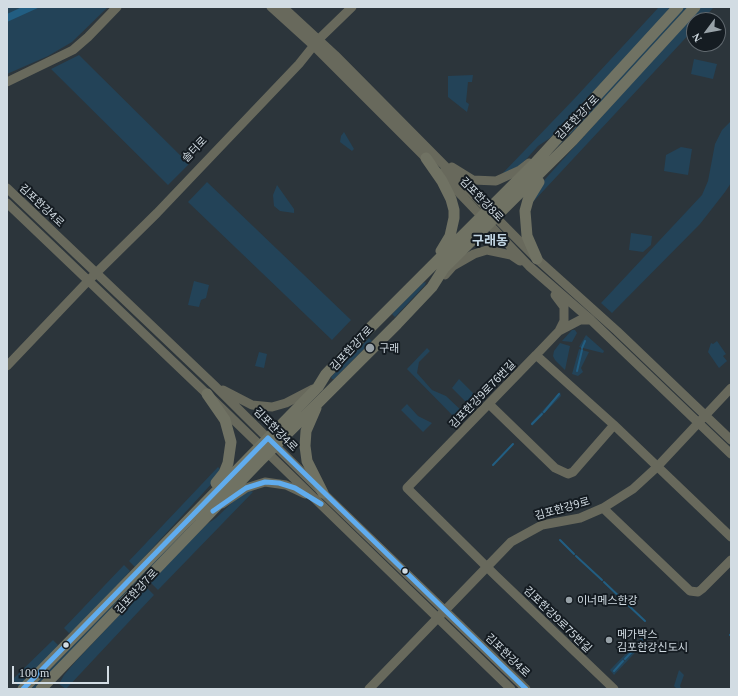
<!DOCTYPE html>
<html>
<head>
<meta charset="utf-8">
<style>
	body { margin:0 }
	#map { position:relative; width:738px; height:696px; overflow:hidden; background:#2c353b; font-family:Georgia,serif }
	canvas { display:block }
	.frame { position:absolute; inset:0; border:8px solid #d2dce3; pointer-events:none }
	.north { position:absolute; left:686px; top:12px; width:40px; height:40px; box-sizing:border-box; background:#151c22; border:1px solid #61696f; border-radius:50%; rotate:238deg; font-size:11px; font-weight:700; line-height:16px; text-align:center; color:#d2dce3 }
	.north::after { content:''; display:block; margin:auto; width:14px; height:18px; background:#98a2a8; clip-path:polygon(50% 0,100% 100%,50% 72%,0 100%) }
	.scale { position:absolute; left:12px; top:666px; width:97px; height:18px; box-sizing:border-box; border:2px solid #d2dce3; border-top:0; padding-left:5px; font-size:12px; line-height:14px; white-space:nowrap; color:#d2dce3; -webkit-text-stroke:3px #151c22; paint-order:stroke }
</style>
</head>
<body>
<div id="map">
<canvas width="738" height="696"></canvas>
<div class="frame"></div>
<div class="north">N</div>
<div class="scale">100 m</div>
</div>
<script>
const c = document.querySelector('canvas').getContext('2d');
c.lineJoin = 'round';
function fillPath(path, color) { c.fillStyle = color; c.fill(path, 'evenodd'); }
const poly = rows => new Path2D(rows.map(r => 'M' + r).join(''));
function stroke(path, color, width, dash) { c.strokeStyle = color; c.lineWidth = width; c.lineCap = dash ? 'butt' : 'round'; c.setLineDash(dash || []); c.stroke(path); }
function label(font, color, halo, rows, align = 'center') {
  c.font = font + ' Georgia,"Noto Sans KR",serif'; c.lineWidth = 4; c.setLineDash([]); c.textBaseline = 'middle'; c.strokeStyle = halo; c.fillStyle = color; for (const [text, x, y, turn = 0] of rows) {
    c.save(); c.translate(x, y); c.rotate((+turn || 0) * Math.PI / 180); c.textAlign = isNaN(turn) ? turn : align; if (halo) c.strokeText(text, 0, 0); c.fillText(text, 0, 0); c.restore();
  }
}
const green = poly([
	[7,7,108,7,72,42,48,56,7,74],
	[659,7,670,7,664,16,550,138,538,146,521,165,501,175,575,98],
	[684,7,688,7,594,111,553,151],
	[701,7,714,7,702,20,694,20,694,29,532,203,538,187],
	[79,55,189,164,168,185,51,69],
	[694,59,717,64,713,79,691,74],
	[473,75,472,82,468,82,466,102,469,104,467,112,448,97,448,76],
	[731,121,731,183,725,192,700,224,612,313,601,303,702,195,708,181,715,144,722,130],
	[344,132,354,149,352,151,340,142,341,136],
	[681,147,692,149,688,175,664,171,666,155],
	[207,182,351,320,332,340,188,202],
	[277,185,294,209,294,213,280,211,274,206,273,195],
	[631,233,652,236,651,245,643,252,629,250],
	[194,281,209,285,206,298,201,300,199,307,188,305],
	[426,282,425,285,395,317,392,314,423,283],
	[572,330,575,330,577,333,572,342,562,341],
	[586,335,604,351,603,353,579,347],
	[369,338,372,341,334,379,332,379,331,377],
	[717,341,726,354,723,356,727,361,719,368,708,352,711,343,713,344],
	[560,343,570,346,565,370,555,360,553,356,554,351],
	[427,348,430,351,419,362,417,373,432,390,446,396,464,413,457,420,407,369],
	[579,349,589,352,581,368,583,372,578,376,572,374],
	[259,352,267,354,264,368,255,366],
	[496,378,470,406,452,388,459,379,474,394,479,394],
	[560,392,561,396,532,426,531,423],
	[407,404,418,416,432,423,423,432,401,410],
	[218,467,222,471,215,480,135,567,129,561],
	[251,491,253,492,158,590,150,582,207,524,216,518,241,494],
	[211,505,36,689,31,689,126,589],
	[124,565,130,571,79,627,69,633,64,628],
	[146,587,154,595,66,689,59,684,64,675,75,662],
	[644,635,646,637,613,672,647,637,648,639,614,675,610,670],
	[53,640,58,645,47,660,19,687,13,679],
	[679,670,684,675,680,686,681,688,677,689,674,686]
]);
const water = poly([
	[22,7,40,7,7,22,7,14]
]);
const stream = poly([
	[582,348,585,341],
	[577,371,582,350],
	[544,412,559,394],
	[532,424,542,414],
	[493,465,513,444],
	[560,540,574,554],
	[576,556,602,580],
	[604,582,625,602],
	[627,604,645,621],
	[730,635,731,634],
	[625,659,646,637],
	[614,671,623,661]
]);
const minor = poly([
	[271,7,314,46,430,162],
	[283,7,335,55,537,259,617,331,731,440],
	[7,82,73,50,88,37,117,7],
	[452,167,473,180,496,181,520,170,529,163],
	[440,173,529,266,591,320,731,454],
	[7,188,215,386,323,493,526,689],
	[7,203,207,394,511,689],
	[445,275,453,266,474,254,487,250,511,255,520,261],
	[555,295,564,307,564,321,559,331],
	[536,355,559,331,580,320,591,320],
	[7,366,88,281,157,213,299,64,319,39,352,7],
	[223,390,252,405,272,407,286,403,313,389],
	[489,404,555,468,568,474,573,472,614,425],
	[222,504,246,488,265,482,286,485,305,494],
	[603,508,690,591,698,592,702,589,731,560],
	[369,689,511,542,542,525,580,518,603,508,633,489,657,467,731,388],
	[614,689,496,576,407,488,536,355,614,425,731,537]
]);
const major = poly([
	[426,158,442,181,451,199,454,210,454,218,450,236,441,251],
	[537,259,527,236,525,211,528,200,539,182],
	[207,394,225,420,231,442,228,463,224,473,216,483],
	[316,408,306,431,305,446,307,461,323,493],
	[23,689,318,387,326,374,367,331,535,163,678,7],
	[41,689,260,461,397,324,432,287,444,268,573,140,695,7]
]);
const bus1 = poly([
	[213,511,246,488,265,482,279,483,295,488,321,504],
	[23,689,268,438,526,689]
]);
const markers = [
	[370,348,5,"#98a2a8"],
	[405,571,3.5,"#d2dce3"],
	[569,600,4,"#98a2a8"],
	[609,640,4,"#98a2a8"],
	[66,645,3.5,"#d2dce3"]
];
const streetNames = [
	["김포한강7로",577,117,-46],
	["솔터로",194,149,-46],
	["김포한강8로",482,199,46],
	["김포한강4로",42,205,43],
	["김포한강7로",351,348,-47],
	["김포한강9로76번길",482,394,-46],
	["김포한강4로",276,429,45],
	["김포한강9로",562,508,-16],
	["김포한강7로",136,591,-47],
	["김포한강9로75번길",558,619,44],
	["김포한강4로",508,655,44]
];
const poiNames = [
	["구래",379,348],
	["이너메스한강",577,600],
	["메가박스",617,634],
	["김포한강신도시",617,647]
];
const quarterNames = [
	["구래동",490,240]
];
fillPath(green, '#234358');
fillPath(water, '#225e82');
stroke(stream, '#225e82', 2);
stroke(minor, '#68695c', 9);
stroke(major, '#707263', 11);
stroke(bus1, '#60acee', 5);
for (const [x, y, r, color] of markers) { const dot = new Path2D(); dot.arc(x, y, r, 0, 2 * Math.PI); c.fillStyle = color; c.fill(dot); stroke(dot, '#151c22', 1.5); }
label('11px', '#d2dce3', '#151c22', streetNames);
label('11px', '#d2dce3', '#151c22', poiNames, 'left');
label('bold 13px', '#c2d6e4', '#151c22', quarterNames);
</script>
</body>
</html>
